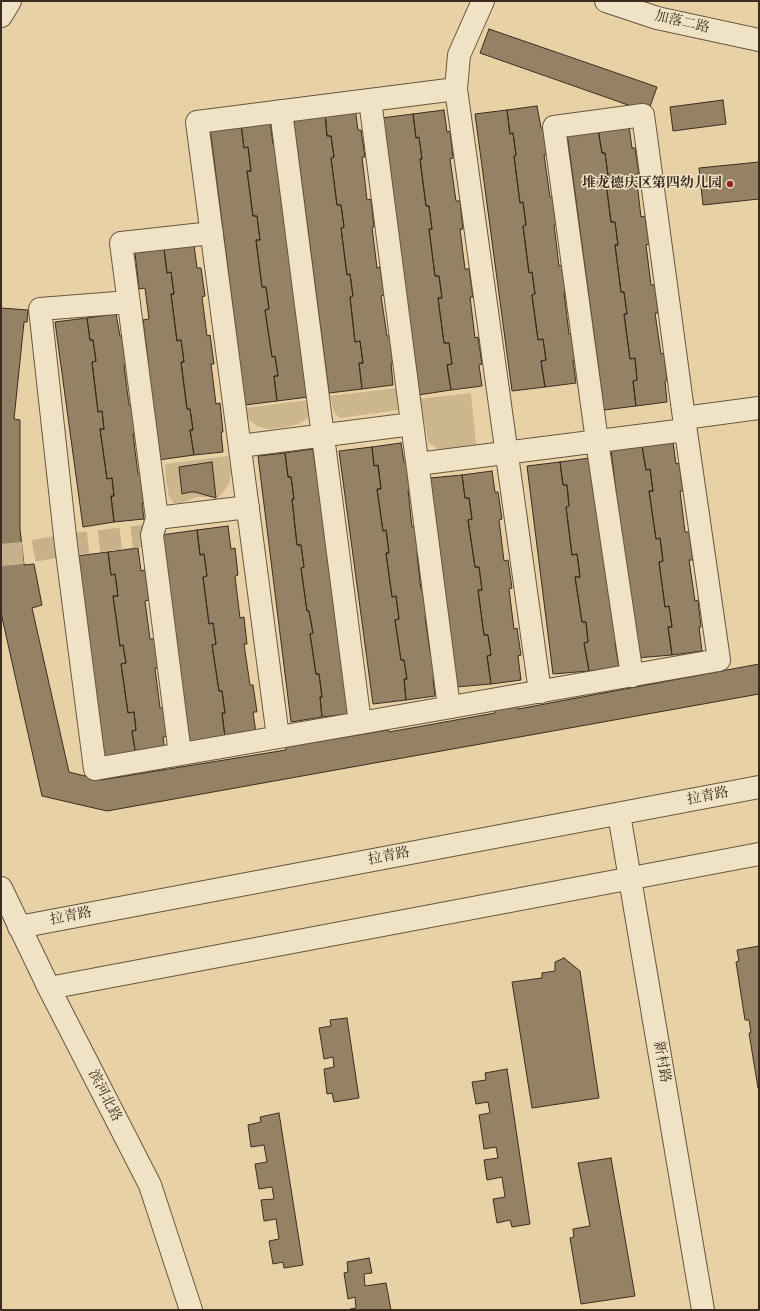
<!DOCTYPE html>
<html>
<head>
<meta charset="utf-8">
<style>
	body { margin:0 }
	#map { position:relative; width:760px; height:1311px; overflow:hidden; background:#e8d2a5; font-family:"IM FELL Double Pica",serif }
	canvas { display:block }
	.frame { position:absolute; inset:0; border:2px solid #3c2c20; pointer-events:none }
</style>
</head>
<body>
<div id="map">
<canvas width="760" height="1311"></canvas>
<div class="frame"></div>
</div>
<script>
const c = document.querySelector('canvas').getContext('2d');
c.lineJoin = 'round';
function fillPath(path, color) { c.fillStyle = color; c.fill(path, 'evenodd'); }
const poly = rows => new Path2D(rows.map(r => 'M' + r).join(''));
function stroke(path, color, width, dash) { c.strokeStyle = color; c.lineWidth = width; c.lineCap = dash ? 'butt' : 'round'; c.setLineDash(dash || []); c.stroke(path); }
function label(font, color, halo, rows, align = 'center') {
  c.font = font + ' "IM FELL Double Pica","Noto Serif SC",serif'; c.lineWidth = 3; c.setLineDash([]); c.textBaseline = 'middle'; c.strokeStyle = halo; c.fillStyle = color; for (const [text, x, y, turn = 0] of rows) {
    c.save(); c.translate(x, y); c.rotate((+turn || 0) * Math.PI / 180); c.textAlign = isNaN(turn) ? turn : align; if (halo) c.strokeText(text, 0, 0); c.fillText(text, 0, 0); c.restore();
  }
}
const green = poly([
	[396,388,398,410,340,418,334,412,330,396],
	[471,393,476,445,440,450,428,442,420,399],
	[309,400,312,412,307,419,298,424,282,428,267,429,257,426,248,419,245,408],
	[228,456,231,472,229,484,220,496,216,498,209,497,197,497,181,503,174,503,169,497,166,481,165,464]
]);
const building = poly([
	[489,29,657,87,648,112,480,53,489,29],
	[723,100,726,124,673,131,670,107,723,100],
	[537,106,541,128,543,128,547,155,544,155,550,197,553,197,557,225,554,225,559,266,563,265,566,293,564,293,569,334,572,334,576,361,573,361,576,383,545,387,541,361,546,360,543,339,538,340,532,295,535,294,532,272,529,273,523,226,526,225,523,202,520,203,514,156,516,155,513,133,510,134,507,110,537,106],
	[355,108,358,130,361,130,365,157,362,157,367,200,371,199,374,227,372,227,377,268,380,267,384,295,381,296,387,336,390,336,393,363,391,363,393,385,362,389,359,363,363,363,360,341,355,342,350,297,353,296,350,274,347,275,341,228,344,227,341,205,337,205,331,158,334,157,331,136,327,136,325,112,355,108],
	[444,110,447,132,450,131,453,158,450,159,456,201,460,201,463,229,460,229,465,269,469,269,473,297,470,297,475,338,478,337,482,364,479,365,482,386,451,390,447,365,452,364,449,343,444,343,438,298,442,298,439,276,435,276,429,229,432,229,429,206,426,206,420,159,422,159,419,137,416,138,413,114,444,110],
	[507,110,510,134,513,133,516,155,514,156,520,203,523,202,526,225,523,226,529,273,532,272,535,294,532,295,538,340,543,339,546,360,541,361,545,387,512,391,475,114,507,110],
	[325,112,327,136,331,136,334,157,331,158,337,205,341,205,344,227,341,228,347,275,350,274,353,296,350,297,355,342,360,341,363,363,359,363,362,389,329,393,293,116,325,112],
	[413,114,416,138,419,137,422,159,420,159,426,206,429,206,432,229,429,229,435,276,439,276,442,298,438,298,444,343,449,343,452,364,447,365,451,390,418,395,381,118,413,114],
	[270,121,273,144,277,144,281,173,278,174,283,214,287,214,308,397,277,401,274,376,278,376,275,356,272,357,265,310,269,309,266,287,262,287,256,240,260,240,257,216,253,216,247,171,251,171,248,147,244,148,241,124,270,121],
	[241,124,244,148,248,147,251,171,247,171,253,216,257,216,260,240,256,240,262,287,266,287,269,309,265,310,272,357,275,356,278,376,274,376,277,401,245,405,210,128,241,124],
	[629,126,632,148,635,148,639,174,636,174,641,217,645,216,649,244,646,245,651,285,655,285,658,313,655,313,661,354,664,353,667,380,665,381,667,402,636,406,633,381,637,380,635,358,630,359,624,314,627,314,624,292,621,292,615,245,618,245,615,222,611,222,605,175,608,175,605,153,602,153,598,129,629,126],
	[598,129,602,153,605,153,608,175,605,175,611,222,615,222,618,245,615,245,621,292,624,292,627,314,624,314,630,359,635,358,637,380,633,381,636,406,604,410,567,133,598,129],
	[759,162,759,199,703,205,699,168,759,162],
	[194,245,197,268,201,268,205,296,202,297,207,336,210,335,214,364,211,364,216,404,220,403,223,432,221,432,223,452,194,455,190,430,193,430,190,409,187,409,181,362,184,362,181,340,177,341,171,294,174,294,171,272,167,273,164,249,194,245],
	[164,249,167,273,171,272,174,294,171,294,177,341,181,340,184,362,181,362,187,409,190,409,193,430,190,430,194,455,158,460,145,361,148,361,143,320,149,319,145,288,139,289,135,253,164,249],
	[1,308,28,310,27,322,24,322,14,419,20,420,20,529,24,565,34,564,42,605,32,608,69,772,101,780,286,750,286,747,388,730,389,732,495,713,495,709,518,705,518,709,759,664,759,694,107,811,42,796,1,613,1,308],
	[116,314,120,336,123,336,128,366,124,366,129,405,133,405,137,434,133,434,138,474,143,474,147,502,142,503,144,519,114,522,111,496,114,496,112,478,107,479,100,429,104,429,102,411,98,412,92,362,96,361,93,340,90,340,87,318,116,314],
	[87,318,90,340,93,340,96,361,92,362,98,412,102,411,104,429,100,429,107,479,112,478,114,496,111,496,114,522,83,527,55,322,87,318],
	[673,442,676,464,679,463,683,491,680,491,685,532,689,532,693,560,689,560,695,601,698,600,701,627,699,627,702,651,672,655,668,627,672,627,669,606,665,607,659,562,663,561,660,538,656,539,649,491,653,491,650,469,646,470,642,446,673,442],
	[401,443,404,462,407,462,411,490,408,490,412,527,416,526,420,554,417,554,421,590,425,589,428,616,425,617,430,652,433,652,437,678,433,679,435,696,406,700,404,679,407,679,404,660,401,660,395,620,399,619,396,596,392,597,386,553,389,553,386,530,383,531,377,489,381,489,378,465,374,466,372,447,401,443],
	[642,446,646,470,650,469,653,491,649,491,656,539,660,538,663,561,659,562,665,607,669,606,672,627,668,627,672,655,636,658,611,450,642,446],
	[372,447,374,466,378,465,381,489,377,489,383,531,386,530,389,553,386,553,392,597,396,596,399,619,395,620,401,660,404,660,407,679,404,679,406,700,373,704,339,451,372,447],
	[313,449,316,472,321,471,349,714,322,717,320,697,322,697,319,674,316,674,310,634,313,633,309,611,307,611,301,568,304,567,301,545,297,545,292,499,294,499,291,477,288,477,285,453,313,449],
	[285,453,288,477,291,477,294,499,292,499,297,545,301,545,304,567,301,568,307,611,309,611,313,633,310,634,316,674,319,674,322,697,320,697,322,717,291,722,258,456,285,453],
	[590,458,610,575,606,576,612,616,615,616,619,642,615,643,619,667,589,671,584,643,588,642,586,622,582,622,575,577,580,577,577,554,572,555,566,507,569,506,567,485,563,485,560,462,590,458],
	[212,462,216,498,195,492,190,492,182,494,179,467,212,462],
	[560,462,563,485,567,485,569,506,566,507,572,555,577,554,580,577,575,577,582,622,586,622,588,642,584,643,589,671,553,674,527,466,560,462],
	[492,471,495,492,498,492,502,519,499,520,504,561,508,560,512,588,509,589,514,629,517,628,521,655,518,656,521,680,491,684,487,656,491,655,488,635,484,635,478,590,482,590,479,567,475,567,468,520,472,519,469,498,465,498,462,475,492,471],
	[462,475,465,498,469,498,472,519,468,520,475,567,479,567,482,590,478,590,484,635,488,635,491,655,487,656,491,684,456,687,430,478,462,475],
	[228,526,231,549,235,548,238,575,235,576,240,618,244,617,247,644,244,644,250,685,253,685,257,712,253,712,256,733,225,737,222,713,225,713,222,691,219,691,212,645,216,644,213,623,209,624,203,577,207,576,204,554,200,555,197,530,228,526],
	[197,530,200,555,204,554,207,576,203,577,209,624,213,623,216,644,212,645,219,691,222,691,225,713,222,713,225,737,188,742,161,535,197,530],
	[138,548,141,571,145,570,149,600,145,601,150,639,155,639,159,668,155,668,160,708,164,708,168,736,163,737,165,753,136,757,132,731,136,730,134,712,128,713,121,664,126,663,123,645,120,646,113,596,118,596,115,574,111,575,108,552,138,548],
	[108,552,111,575,115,574,118,596,113,596,120,646,123,645,126,663,121,664,128,713,134,712,136,730,132,731,136,757,104,761,77,556,108,552],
	[759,946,759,1088,758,1088,749,1033,751,1033,749,1020,745,1020,736,962,739,961,737,950,759,946],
	[564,958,580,971,599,1098,532,1108,512,982,542,978,542,973,555,971,555,962,564,958],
	[347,1018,359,1098,334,1102,332,1093,327,1094,324,1069,334,1067,333,1057,324,1059,319,1028,331,1026,330,1020,347,1018],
	[507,1069,530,1224,512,1227,510,1220,497,1223,493,1199,505,1197,502,1177,487,1180,484,1160,498,1158,496,1147,484,1149,479,1115,490,1113,488,1102,476,1104,472,1082,486,1080,485,1073,507,1069],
	[279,1113,303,1265,284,1268,283,1262,273,1264,269,1241,279,1239,276,1219,264,1221,261,1200,274,1199,272,1187,259,1189,255,1164,267,1162,264,1145,251,1147,248,1125,261,1122,260,1117,279,1113],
	[611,1158,635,1296,581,1304,570,1238,574,1237,573,1229,590,1226,578,1163,611,1158],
	[369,1258,372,1273,364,1274,365,1286,386,1283,391,1310,350,1310,350,1309,356,1308,355,1297,348,1299,344,1273,348,1272,347,1262,369,1258]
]);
const minorTunnel = poly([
	[1,555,23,553,66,545,152,535]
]);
const minor = poly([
	[483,1,459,55,456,89,540,692],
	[606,1,657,18,759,40],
	[1,16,10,1],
	[370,100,449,707],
	[281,111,360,723],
	[129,302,40,309,66,545,95,769,360,723,719,660,684,418,643,115,554,127,597,441,632,676],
	[684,418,759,408],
	[240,446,412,424],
	[418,464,685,430],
	[157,518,248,507],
	[278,737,197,122,456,89],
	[180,754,152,535,157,518,121,243,212,233],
	[619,814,703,1310],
	[1,888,49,988,150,1185,191,1310],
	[19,927,759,787],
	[49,988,759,854]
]);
const markers = [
	[730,184,4,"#8f2418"]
];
const streetNames = [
	["加落二路",682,23,13],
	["拉青路",708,797,-11],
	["拉青路",389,857,-11],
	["拉青路",71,917,-11],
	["新村路",661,1062,80],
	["滨河北路",104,1096,63]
];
const poiNames = [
	["堆龙德庆区第四幼儿园",722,184]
];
fillPath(green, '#cbb68e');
fillPath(building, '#958265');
stroke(building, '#3c2c20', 1);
stroke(minorTunnel, '#c6b18a', 22, [22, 11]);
stroke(minor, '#675641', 24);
stroke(minor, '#f0e2c4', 22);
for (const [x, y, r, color] of markers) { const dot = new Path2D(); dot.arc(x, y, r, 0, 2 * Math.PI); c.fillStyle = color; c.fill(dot); stroke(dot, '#f0e2c4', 1.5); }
label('14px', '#3c2c20', '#f0e2c4', streetNames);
label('bold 14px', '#3c2c20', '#f0e2c4', poiNames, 'right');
</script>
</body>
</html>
